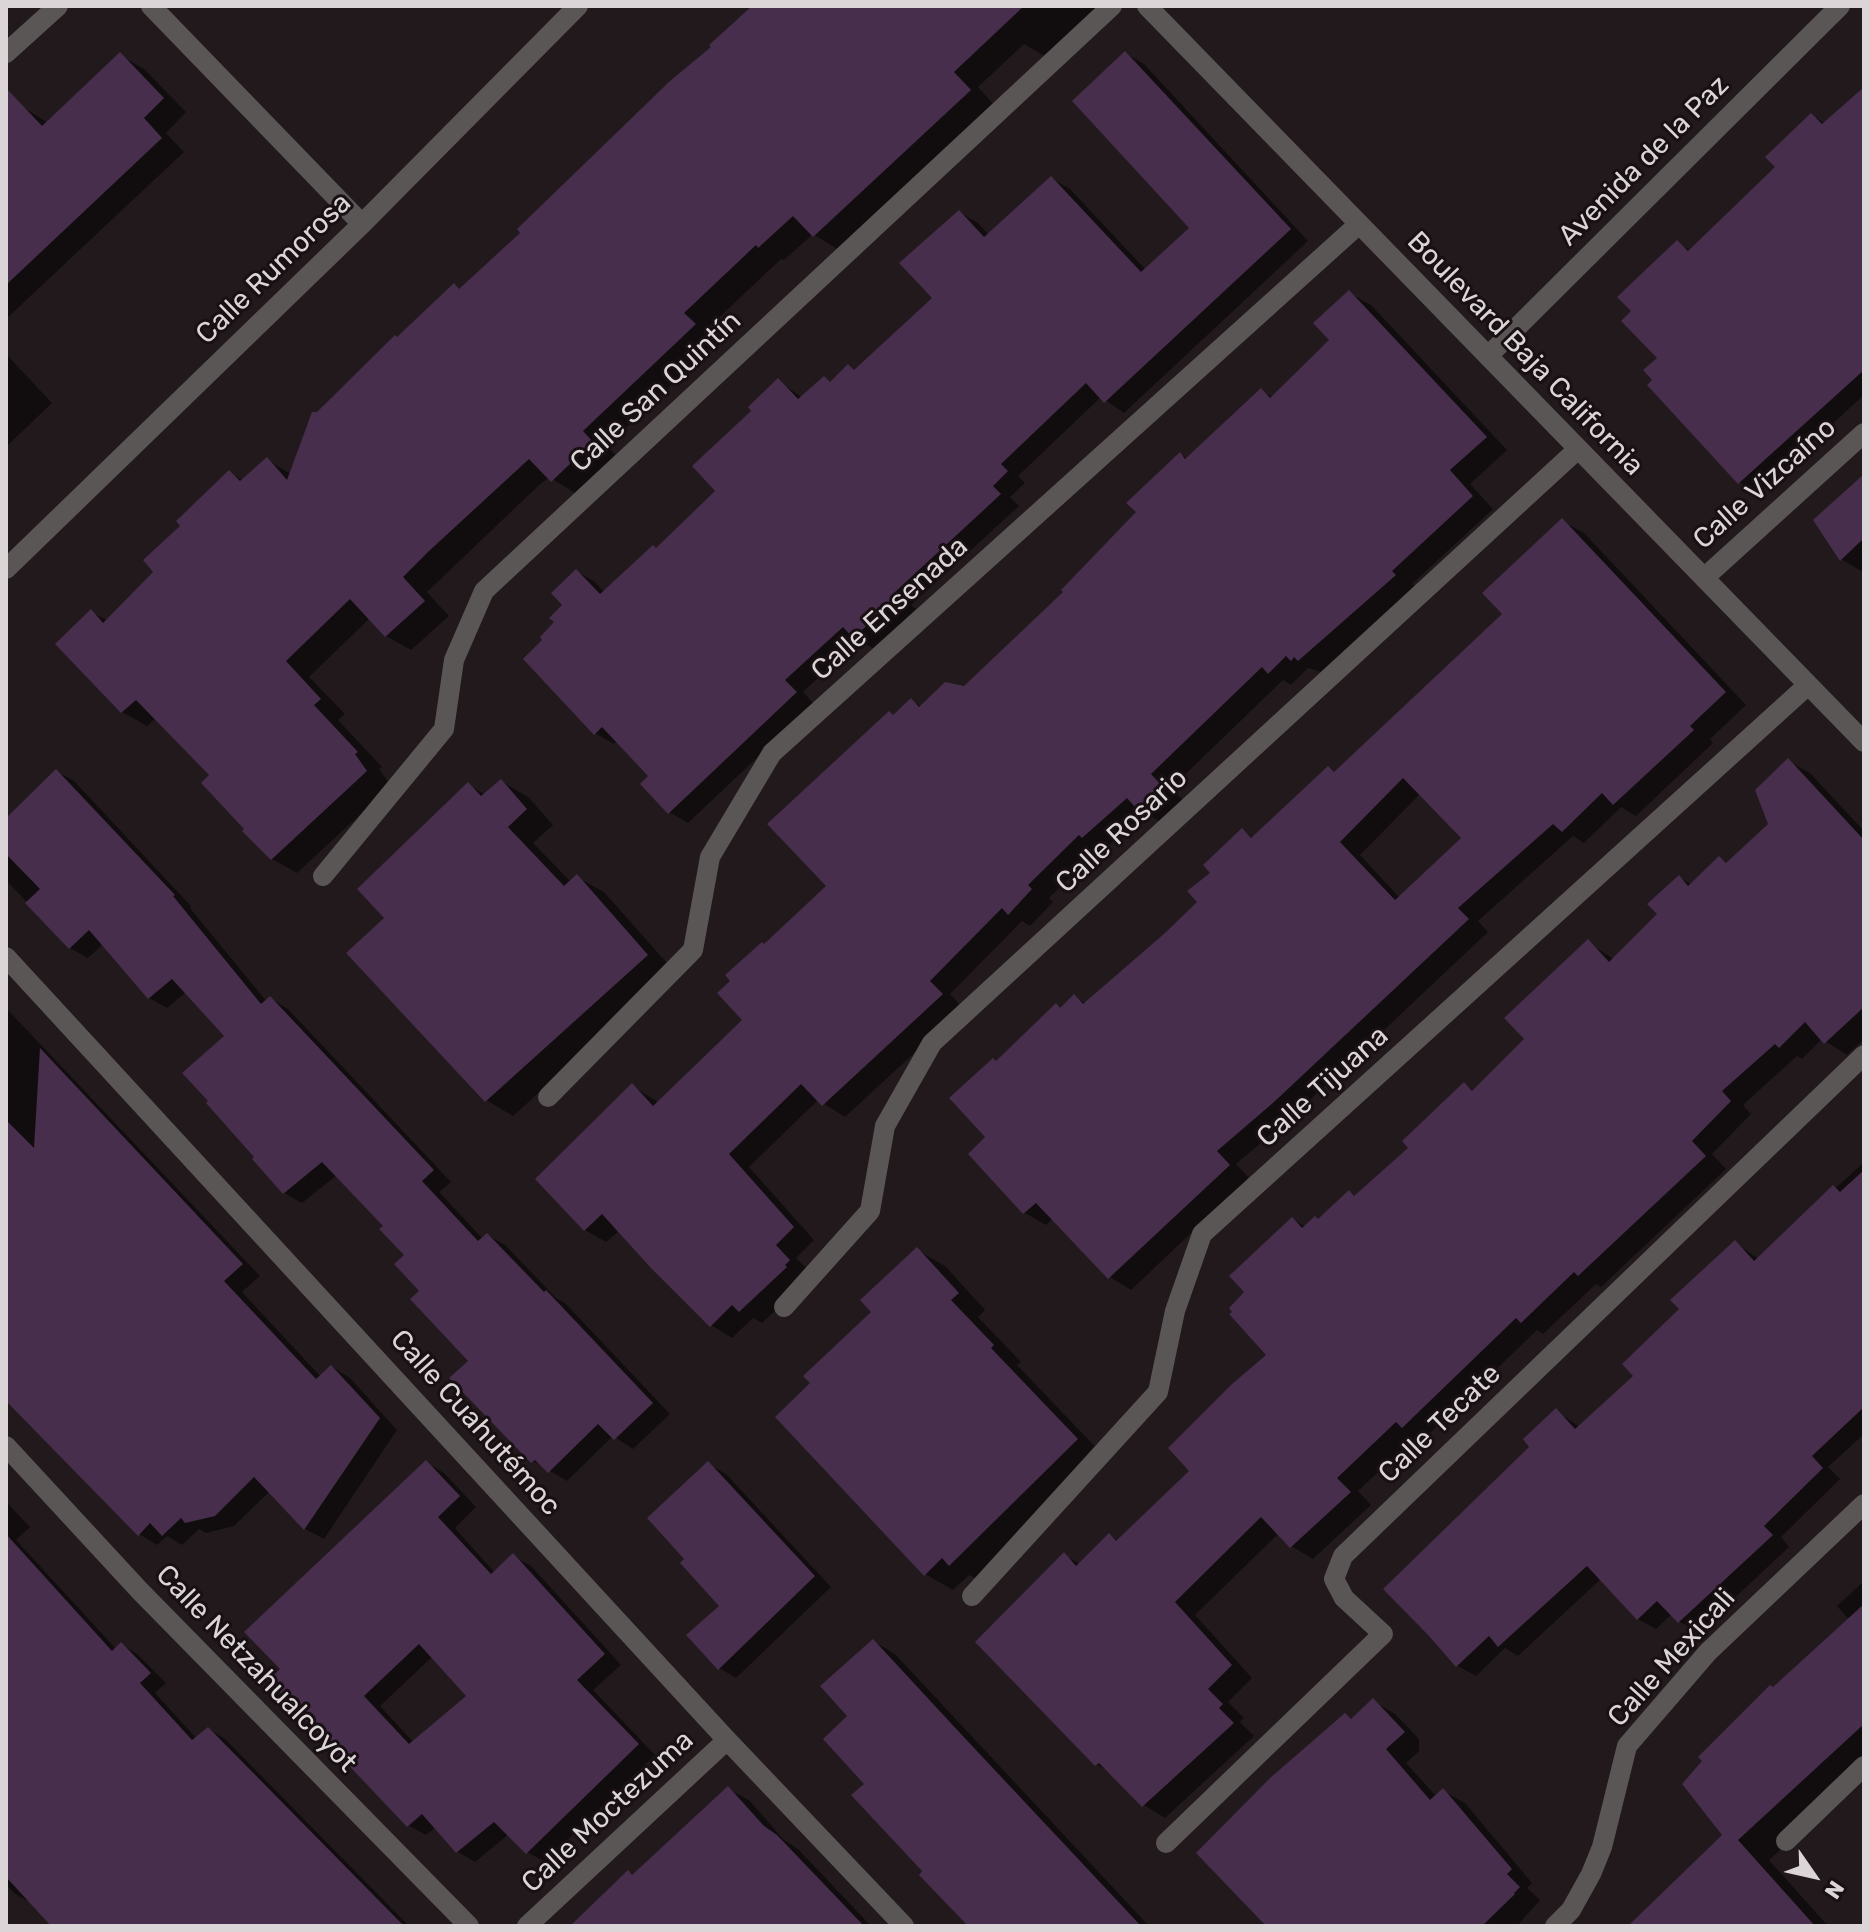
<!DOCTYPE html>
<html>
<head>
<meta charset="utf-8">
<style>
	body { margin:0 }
	#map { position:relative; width:1870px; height:1932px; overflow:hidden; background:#21191c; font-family:Rubik,sans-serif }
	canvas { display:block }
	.frame { position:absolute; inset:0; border:8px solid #dbd5d7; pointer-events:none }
	.north { position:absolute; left:1774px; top:1836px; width:80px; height:80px; -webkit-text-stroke:6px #181013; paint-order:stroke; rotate:124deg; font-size:22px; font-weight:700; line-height:32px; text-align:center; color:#dbd5d7 }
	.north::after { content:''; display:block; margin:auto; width:28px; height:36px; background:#dbd5d7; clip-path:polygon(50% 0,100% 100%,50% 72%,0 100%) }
</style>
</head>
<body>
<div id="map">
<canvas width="1870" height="1932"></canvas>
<div class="frame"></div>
<div class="north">N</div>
</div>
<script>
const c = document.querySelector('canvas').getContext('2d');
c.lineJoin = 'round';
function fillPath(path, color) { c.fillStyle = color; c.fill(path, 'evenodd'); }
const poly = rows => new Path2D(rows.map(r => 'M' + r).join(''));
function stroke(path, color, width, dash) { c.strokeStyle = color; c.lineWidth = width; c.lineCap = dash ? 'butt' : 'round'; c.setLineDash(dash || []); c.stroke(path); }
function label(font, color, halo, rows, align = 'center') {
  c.font = font + ' Rubik,sans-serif'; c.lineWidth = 6; c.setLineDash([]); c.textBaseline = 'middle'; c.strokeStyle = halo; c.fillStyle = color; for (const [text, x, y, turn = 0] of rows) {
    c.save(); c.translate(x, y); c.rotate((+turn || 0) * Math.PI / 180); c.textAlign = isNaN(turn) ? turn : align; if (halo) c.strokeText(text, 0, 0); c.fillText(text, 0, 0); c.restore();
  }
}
const shadow = poly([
	[756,6,1092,6,1095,9,1046,57,1024,44,978,87,994,105,839,250,813,234,784,260,781,259,708,328,719,340,607,446,617,457,578,495,549,477,537,487,427,592,449,616,411,650,386,636,370,618,309,677,345,714,338,720,382,767,379,769,391,786,297,873,272,859,244,831,247,829,212,776,156,718,147,726,122,712,91,612,108,621,157,570,183,526,230,473,244,481,267,460,291,474,398,339,454,286,461,290],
	[1125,53,1144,64,1308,241,1124,413,1101,397,1018,476,1025,483,1010,497,1019,506,911,605,916,609,873,648,859,640,803,692,814,704,688,823,669,812,651,776,617,740,614,744,595,733,557,622,576,571,595,582,604,592,657,549,717,491,754,411,778,381,803,398,832,383,849,367,856,371,935,298,959,212,978,223,989,235,1051,178,1070,189,1146,270,1191,228],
	[120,55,144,69,186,112,166,133,184,152,6,319,6,120,21,106,48,123],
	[1864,90,1864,395,1757,493,1739,482,1655,380,1660,358,1633,311,1677,243,1691,251,1777,167,1811,115,1826,124],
	[1349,293,1371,305,1507,450,1470,484,1493,509,1412,584,1416,588,1321,672,1308,668,1291,685,1283,680,1171,788,1185,802,1163,823,1145,813,1105,849,1101,847,1049,898,1053,902,1030,926,1022,921,950,994,963,1008,845,1117,818,1100,749,1167,814,1240,796,1258,811,1273,808,1280,762,1323,753,1318,732,1338,711,1325,620,1230,606,1242,585,1230,633,1086,659,1103,745,1020,765,946,828,886,894,717,911,700,922,707,964,688,1066,592,1138,512,1180,454,1188,459,1261,391,1274,398,1332,340],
	[6,354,52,403,6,447],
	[1864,476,1864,568,1861,571,1841,559],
	[1562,521,1584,533,1746,705,1710,739,1713,743,1636,816,1621,807,1584,843,1573,836,1478,921,1488,932,1295,1114,1236,1164,1249,1178,1131,1290,1110,1277,1053,1218,1046,1225,1025,1213,988,1137,997,1063,1074,997,1086,1004,1200,902,1213,873,1242,831,1254,838,1336,773,1505,614],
	[1421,793,1464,838,1400,898,1360,855],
	[1788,761,1810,773,1864,831,1864,1039,1847,1055,1822,1039,1802,1059,1797,1056,1743,1105,1751,1114,1712,1154,1726,1169,1601,1287,1596,1284,1543,1334,1537,1330,1425,1438,1418,1435,1358,1491,1371,1505,1313,1559,1291,1546,1279,1533,1195,1615,1252,1678,1228,1702,1244,1718,1240,1722,1254,1736,1165,1818,1144,1805,1112,1773,1096,1764,1064,1555,1080,1564,1110,1536,1118,1541,1192,1472,1269,1355,1246,1292,1292,1219,1306,1227,1319,1221,1349,1193,1356,1196,1411,1149,1464,1085,1474,1091,1527,1039,1588,942,1615,960,1659,914,1679,877,1692,885,1720,859,1728,863,1771,824],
	[56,771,74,781,191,906,190,908,267,1002,270,998,288,1009,451,1182,439,1192,483,1239,487,1235,505,1245,556,1298,565,1303,670,1414,633,1449,613,1436,567,1481,533,1461,471,1361,421,1291,407,1255,386,1226,337,1175,302,1203,284,1193,227,1036,186,992,167,1008,149,998,103,944,88,958,70,948,6,880,6,821],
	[501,781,528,797,553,825,533,843,571,882,577,877,604,892,674,971,513,1116,486,1100,387,918,468,785,486,795],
	[6,1008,260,1276,242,1292,321,1377,332,1367,350,1378,397,1430,324,1539,305,1529,270,1491,234,1526,206,1533,199,1529,182,1545,167,1536,157,1545,139,1534,6,1399],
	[1864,1162,1864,1434,1828,1467,1840,1479,1781,1537,1789,1547,1698,1632,1680,1622,1672,1614,1656,1629,1638,1619,1601,1579,1518,1656,1505,1648,1476,1676,1458,1666,1431,1634,1532,1447,1556,1411,1580,1427,1636,1376,1682,1309,1735,1243,1759,1259],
	[917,1250,945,1266,985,1310,978,1317,1021,1362,1017,1365,1104,1456,978,1580,969,1575,953,1590,925,1574,813,1383,873,1312],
	[427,1463,444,1473,476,1507,455,1528,495,1573,513,1556,531,1566,621,1665,593,1690,655,1755,545,1862,527,1852,509,1834,475,1862,458,1852,436,1827,426,1835,408,1825,282,1670],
	[433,1656,469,1696,414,1743,380,1706],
	[708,1464,726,1474,831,1587,736,1678,719,1668,722,1606,687,1559],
	[6,1502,30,1527,16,1540,116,1649,121,1644,137,1654,166,1683,155,1693,197,1739,209,1729,225,1739,409,1926,58,1926,32,1903,15,1894,6,1884],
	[1864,1581,1864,1774,1769,1860,1828,1926,1630,1926,1725,1835,1774,1689,1849,1620,1837,1606],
	[873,1641,895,1654,1149,1926,971,1926,925,1871,866,1784,850,1716],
	[1373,1701,1395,1714,1419,1739,1419,1751,1406,1763,1437,1797,1443,1791,1465,1803,1532,1883,1527,1888,1540,1900,1517,1926,1260,1926,1264,1922,1345,1715,1353,1720],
	[728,1789,749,1800,784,1840,798,1849,871,1926,572,1926,628,1872,634,1876]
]);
const building = poly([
	[752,6,1024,6,954,72,971,90,813,237,793,216,758,248,756,245,684,313,696,324,583,431,593,442,551,482,529,459,429,551,403,577,425,601,385,637,350,599,286,661,321,699,314,705,358,752,355,754,367,771,271,860,242,831,244,829,201,783,209,775,136,700,121,713,55,644,91,609,103,623,153,572,143,560,180,526,176,521,229,470,240,481,267,457,287,480,312,412,317,412,395,335,397,337,454,283,459,289,520,233,517,229,670,81,711,47,709,45],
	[1125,51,1291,229,1104,403,1086,383,1001,464,1008,471,993,486,1001,494,894,593,898,598,853,638,843,627,785,680,797,692,668,814,640,784,648,776,602,727,594,735,523,659,542,640,540,637,554,622,549,618,562,605,551,593,576,569,600,594,653,545,656,548,715,491,692,466,751,411,748,407,778,378,798,399,824,376,830,382,848,364,854,370,932,298,899,263,959,210,984,237,1051,176,1141,272,1189,228,1072,101],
	[120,52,164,98,144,118,162,138,6,285,6,88,42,126],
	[1864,87,1864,370,1738,484,1647,385,1652,380,1643,370,1657,358,1621,321,1631,311,1617,297,1677,240,1688,251,1775,167,1765,157,1811,113,1822,124],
	[1349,290,1487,437,1450,470,1473,496,1392,571,1396,575,1298,661,1294,657,1291,661,1286,656,1268,674,1262,667,1151,774,1165,789,1140,813,1127,798,1082,838,1079,835,1028,885,1032,889,1008,915,1002,908,930,981,943,994,822,1106,801,1084,729,1154,794,1227,776,1245,790,1260,785,1265,787,1267,739,1312,732,1305,710,1327,650,1267,602,1214,584,1231,535,1179,632,1083,653,1106,742,1020,717,993,730,981,725,975,762,942,764,944,826,886,767,824,889,711,893,715,911,698,919,707,945,682,964,686,1063,592,1061,590,1136,512,1126,503,1180,452,1185,459,1261,388,1270,398,1329,340,1313,323],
	[1864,474,1864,538,1840,561,1813,520],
	[1562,518,1726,692,1690,726,1694,730,1613,805,1602,793,1562,832,1553,824,1458,908,1469,919,1274,1102,1217,1151,1230,1165,1108,1279,1036,1203,1023,1214,968,1154,985,1137,949,1098,993,1058,996,1061,1056,1003,1060,1008,1074,994,1083,1004,1165,933,1197,902,1187,891,1210,873,1203,865,1242,828,1251,838,1328,766,1334,772,1502,614,1482,593],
	[1403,778,1461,838,1395,900,1340,842],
	[1788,758,1864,840,1864,1007,1824,1044,1805,1022,1779,1048,1775,1044,1722,1091,1731,1101,1692,1141,1706,1156,1578,1276,1574,1272,1521,1323,1516,1318,1402,1428,1396,1422,1337,1478,1351,1492,1290,1548,1261,1517,1175,1602,1232,1665,1208,1689,1223,1704,1219,1708,1234,1723,1142,1807,1099,1763,1095,1766,975,1642,1064,1552,1076,1566,1109,1533,1116,1541,1189,1471,1168,1448,1232,1384,1266,1355,1229,1314,1232,1312,1229,1308,1244,1292,1229,1276,1292,1217,1302,1228,1315,1216,1318,1219,1349,1190,1354,1196,1408,1148,1402,1141,1464,1082,1472,1091,1524,1039,1504,1018,1588,939,1609,962,1657,914,1647,904,1679,875,1688,886,1719,856,1726,863,1768,824,1755,790],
	[56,769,175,895,173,896,261,1004,270,996,434,1170,422,1181,478,1241,487,1233,544,1292,546,1290,653,1403,614,1440,598,1424,548,1473,535,1460,531,1463,449,1378,468,1361,410,1299,419,1291,394,1264,404,1255,379,1229,383,1226,322,1162,283,1194,252,1159,254,1157,206,1103,208,1101,182,1073,224,1036,172,979,148,999,89,930,69,949,25,903,40,889,6,854,6,818],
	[501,779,527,809,508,827,564,886,577,874,648,955,485,1102,346,953,384,918,357,889,468,782,481,796],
	[40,1048,243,1264,224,1281,316,1379,331,1365,380,1418,304,1530,254,1477,215,1516,185,1523,181,1518,162,1536,150,1523,138,1536,6,1401,6,1120,34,1148],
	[1864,1170,1864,1407,1812,1456,1823,1468,1764,1526,1773,1535,1678,1623,1657,1601,1637,1620,1587,1566,1498,1647,1489,1636,1456,1667,1429,1636,1383,1589,1529,1447,1523,1439,1556,1408,1575,1429,1633,1376,1622,1364,1679,1309,1670,1300,1735,1240,1754,1261,1833,1185,1840,1192],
	[917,1247,959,1293,951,1300,994,1345,991,1348,1078,1439,949,1566,942,1558,924,1576,775,1417,810,1383,803,1376,871,1312,860,1300],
	[426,1460,460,1496,438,1517,491,1574,513,1553,605,1654,577,1680,639,1744,526,1854,494,1822,456,1853,422,1814,407,1827,268,1680,280,1669,244,1632],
	[419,1644,466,1696,409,1744,364,1696],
	[708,1461,815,1576,718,1670,686,1635,719,1606,680,1563,684,1559,647,1518],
	[6,1534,112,1651,121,1642,151,1673,140,1683,192,1740,208,1727,404,1926,51,1926,6,1877],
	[1864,1604,1864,1724,1738,1840,1815,1926,1628,1926,1722,1835,1682,1784,1702,1761,1698,1757,1770,1685,1773,1687],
	[873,1639,960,1733,1141,1926,968,1926,919,1875,922,1871,851,1795,864,1784,823,1739,847,1716,820,1686],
	[1373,1698,1405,1732,1386,1749,1430,1800,1443,1788,1512,1869,1507,1874,1520,1887,1514,1893,1515,1894,1482,1926,1266,1926,1196,1853,1270,1778,1345,1713,1351,1719],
	[728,1786,764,1826,777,1835,864,1926,570,1926,628,1870,632,1875]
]);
const minor = poly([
	[151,6,362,224],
	[1147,6,1864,742],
	[6,53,58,6],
	[1488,356,1840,6],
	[6,569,362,224,578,6],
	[1704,578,1864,433],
	[323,876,444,729,454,660,484,591,1112,6],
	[6,957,727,1740,904,1926],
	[548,1097,693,950,710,857,772,753,1359,224],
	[784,1307,870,1211,885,1126,932,1043,1578,449],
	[6,1446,140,1591,469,1926],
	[972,1596,1158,1392,1175,1311,1202,1234,1808,685],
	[1786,1841,1864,1766],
	[1166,1843,1383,1634,1344,1598,1334,1579,1343,1556,1864,1055],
	[527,1926,727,1740],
	[1555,1926,1571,1910,1591,1874,1602,1847,1627,1746,1708,1652,1864,1504]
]);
const streetNames = [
	["Avenida de la Paz",1644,161,-45],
	["Calle Rumorosa",274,269,-44],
	["Boulevard Baja California",1525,354,46],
	["Calle San Quintín",656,392,-43],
	["Calle Vizcaíno",1765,484,-42],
	["Calle Ensenada",890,609,-42],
	["Calle Rosario",1122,831,-43],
	["Calle Tijuana",1323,1087,-42],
	["Calle Cuahutémoc",475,1423,48],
	["Calle Tecate",1440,1424,-44],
	["Calle Mexicali",1672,1658,-48],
	["Calle Netzahualcoyot",256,1669,46],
	["Calle Moctezuma",608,1812,-43]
];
fillPath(shadow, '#0007');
fillPath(building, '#472e4c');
stroke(minor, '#5b5656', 20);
label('28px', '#dbd5d7', '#181013', streetNames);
</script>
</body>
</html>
